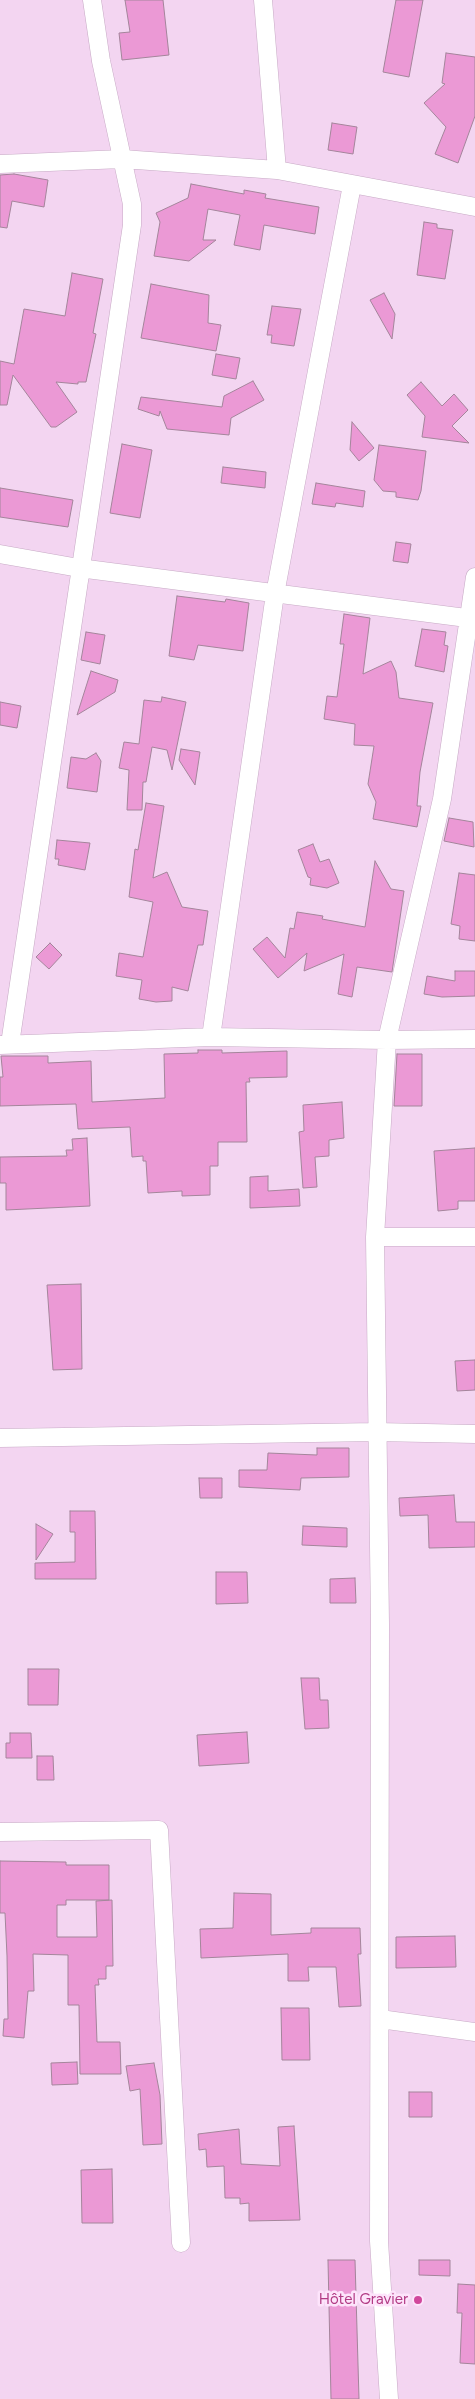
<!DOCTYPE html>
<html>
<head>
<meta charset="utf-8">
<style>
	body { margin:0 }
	canvas { display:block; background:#f3d5f1 }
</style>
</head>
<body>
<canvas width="475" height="2399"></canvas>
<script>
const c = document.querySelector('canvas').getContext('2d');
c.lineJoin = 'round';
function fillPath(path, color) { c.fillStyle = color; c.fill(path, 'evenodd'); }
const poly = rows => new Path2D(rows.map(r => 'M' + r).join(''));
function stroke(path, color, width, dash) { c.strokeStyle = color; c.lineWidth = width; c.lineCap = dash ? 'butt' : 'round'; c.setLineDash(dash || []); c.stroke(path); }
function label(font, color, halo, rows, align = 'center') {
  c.font = font + ' Figtree,sans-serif'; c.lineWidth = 5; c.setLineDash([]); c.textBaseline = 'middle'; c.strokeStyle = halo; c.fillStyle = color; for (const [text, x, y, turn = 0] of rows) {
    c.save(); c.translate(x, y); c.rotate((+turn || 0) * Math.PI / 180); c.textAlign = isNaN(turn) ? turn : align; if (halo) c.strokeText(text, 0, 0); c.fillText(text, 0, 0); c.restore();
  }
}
const building = poly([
	[125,0,163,0,169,55,122,60,119,33,130,32,125,0],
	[396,0,423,0,409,77,383,72,396,0],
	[446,53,475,57,475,116,458,163,435,154,446,127,424,103,445,84,442,83,446,53],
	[332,123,357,127,353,154,328,150,332,123],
	[14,174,48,180,44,207,12,201,7,228,0,227,0,175,14,174],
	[191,184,244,194,244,190,266,194,265,198,319,207,315,234,264,225,260,250,234,245,240,215,208,209,203,240,216,240,189,261,154,256,160,222,156,213,188,198,191,184],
	[424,222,437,224,437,228,453,230,445,279,417,275,424,222],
	[72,273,103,279,93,333,96,334,86,382,78,382,78,384,56,382,77,412,56,427,51,427,13,375,7,405,0,405,0,361,14,364,24,309,65,316,72,273],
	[151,284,209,295,208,323,221,325,216,351,141,338,151,284],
	[384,293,395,314,392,339,370,300,384,293],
	[272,306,301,309,294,346,271,343,272,335,267,335,272,306],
	[216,354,240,358,236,379,212,375,216,354],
	[253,381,264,400,231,418,229,435,167,429,160,411,159,416,138,409,141,397,222,407,224,396,253,381],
	[421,382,442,406,454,394,468,410,452,426,469,443,422,437,425,416,407,395,421,382],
	[352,422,374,448,359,461,350,450,352,422],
	[122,444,152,450,140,518,110,513,122,444],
	[379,445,426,451,421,491,418,500,396,497,396,492,383,491,374,480,379,445],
	[223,467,266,472,265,488,221,483,223,467],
	[316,483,365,491,363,507,336,503,335,507,312,504,316,483],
	[0,488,73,500,68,527,0,517,0,488],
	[396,542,411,544,408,563,393,561,396,542],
	[177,596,225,602,226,599,249,603,243,651,198,645,194,660,169,656,177,596],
	[344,614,370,618,363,674,391,661,396,672,399,698,433,703,420,772,417,806,421,806,417,827,373,819,376,802,368,784,374,746,354,745,355,724,324,719,327,696,337,697,344,644,340,644,344,614],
	[422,629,446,632,444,645,448,646,444,672,415,666,422,629],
	[86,632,105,635,100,664,81,660,86,632],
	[91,671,118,680,115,692,77,715,91,671],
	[162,697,186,702,172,770,167,750,152,747,146,782,143,782,142,810,127,810,129,770,119,768,124,742,139,744,144,700,161,702,162,697],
	[0,702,21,706,17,728,0,725,0,702],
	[181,749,200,752,195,785,179,760,181,749],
	[96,753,101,761,97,792,67,788,71,757,86,759,96,753],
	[146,803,164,806,153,878,167,872,182,907,208,911,203,945,198,945,188,991,172,987,172,1001,156,1002,139,999,142,980,116,976,119,953,143,957,153,902,129,897,135,849,138,850,146,803],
	[449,818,473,822,474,847,444,841,449,818],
	[57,840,90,843,85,870,58,865,59,859,55,859,57,840],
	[313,844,320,862,329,859,339,883,327,888,310,885,311,878,308,877,298,850,313,844],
	[375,861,391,889,404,891,392,972,357,967,352,997,338,994,344,954,304,971,307,953,278,978,253,949,267,937,285,958,290,928,294,929,297,912,323,916,322,919,365,927,375,861],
	[459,873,475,875,475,941,459,939,460,926,451,924,459,873],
	[50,943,62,955,49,969,36,957,50,943],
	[455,971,475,971,475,996,442,997,424,994,427,976,455,981,455,971],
	[198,1050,222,1050,222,1053,287,1051,287,1077,249,1078,250,1082,246,1082,247,1142,218,1142,218,1166,210,1166,210,1195,182,1196,182,1191,148,1193,146,1161,143,1161,143,1156,132,1157,130,1127,78,1129,76,1104,0,1106,0,1077,3,1077,1,1056,48,1056,48,1063,91,1061,92,1102,165,1098,164,1054,198,1053,198,1050],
	[397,1054,422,1054,422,1106,394,1106,397,1054],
	[342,1102,344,1138,329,1140,329,1156,315,1157,317,1187,303,1188,299,1132,304,1131,303,1105,342,1102],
	[87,1138,90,1206,6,1210,6,1183,0,1183,0,1157,67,1156,66,1150,73,1150,72,1139,87,1138],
	[475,1148,475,1201,458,1201,458,1209,438,1211,434,1151,475,1148],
	[268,1176,268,1191,299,1189,300,1206,250,1208,250,1177,268,1176],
	[81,1284,82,1369,53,1370,47,1285,81,1284],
	[475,1360,475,1390,457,1391,455,1361,475,1360],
	[317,1448,349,1448,349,1477,301,1478,300,1490,239,1487,239,1470,267,1470,268,1453,317,1455,317,1448],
	[199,1478,222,1478,222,1498,200,1498,199,1478],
	[454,1495,456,1522,475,1522,475,1547,429,1548,428,1515,400,1516,399,1498,454,1495],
	[70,1511,95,1511,96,1579,35,1579,35,1563,75,1562,75,1532,70,1532,70,1511],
	[36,1524,53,1534,36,1560,36,1524],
	[303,1526,347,1528,347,1547,302,1545,303,1526],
	[216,1572,247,1572,248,1603,216,1604,216,1572],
	[355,1578,356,1603,330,1603,330,1579,355,1578],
	[28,1669,59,1669,58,1705,28,1705,28,1669],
	[301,1678,319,1678,320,1700,328,1700,329,1728,305,1729,301,1678],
	[247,1732,249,1763,199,1766,197,1735,247,1732],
	[10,1733,31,1733,32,1758,6,1758,6,1743,10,1743,10,1733],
	[37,1756,53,1756,54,1780,37,1780,37,1756],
	[0,1861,66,1862,66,1865,109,1865,109,1900,66,1900,66,1905,57,1905,57,1937,97,1937,96,1901,112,1900,113,1966,106,1966,106,1979,98,1979,99,1985,95,1985,97,2042,120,2042,121,2074,80,2074,79,2005,68,2005,68,1955,33,1954,34,1991,28,1991,24,2038,3,2036,4,2019,8,2019,7,1956,5,1913,0,1913,0,1861],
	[234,1893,271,1894,271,1935,311,1933,311,1928,360,1928,361,1954,358,1954,361,2006,339,2007,336,1967,308,1967,309,1981,288,1981,288,1954,201,1958,200,1929,233,1928,234,1893],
	[455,1936,456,1967,396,1968,396,1937,455,1936],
	[281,2008,309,2008,310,2060,282,2060,281,2008],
	[77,2062,78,2084,52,2085,51,2063,77,2062],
	[154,2063,160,2095,162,2144,143,2145,140,2089,130,2091,126,2066,154,2063],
	[409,2092,432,2092,432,2117,409,2117,409,2092],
	[294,2126,300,2220,249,2221,249,2203,240,2204,240,2198,225,2198,224,2166,207,2167,206,2149,199,2150,198,2134,239,2129,241,2164,280,2166,278,2127,294,2126],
	[112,2169,113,2223,82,2223,81,2170,112,2169],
	[328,2260,355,2260,359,2399,331,2399,328,2260],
	[419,2260,450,2260,450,2276,419,2275,419,2260],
	[458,2284,475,2285,475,2364,460,2363,462,2313,457,2313,458,2284]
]);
const street = poly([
	[263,0,277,170],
	[0,164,122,159,277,170,475,207],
	[0,554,79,568,475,619],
	[211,1037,275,594,352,185],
	[10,1044,132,225,132,204,101,61,92,0],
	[0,1045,211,1037,387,1040,475,1039],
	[375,1237,475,1237],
	[0,1438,376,1432,475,1434],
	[0,1832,159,1830,181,2243],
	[380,2019,475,2032],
	[389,2399,379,2241,380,1624,375,1237,387,1040,442,799,475,577]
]);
const markers = [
	[418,2300,5,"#d1479c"]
];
const hotelNames = [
	["Hôtel Gravier",408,2300]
];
fillPath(building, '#eb99d5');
stroke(building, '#a4859b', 1);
stroke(street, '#c7aac5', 19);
stroke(street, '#fff', 18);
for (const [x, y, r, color] of markers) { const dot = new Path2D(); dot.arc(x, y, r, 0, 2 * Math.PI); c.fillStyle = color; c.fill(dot); stroke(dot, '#fde4fb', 2); }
label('15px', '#b23c85', '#fde4fb', hotelNames, 'right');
</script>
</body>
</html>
